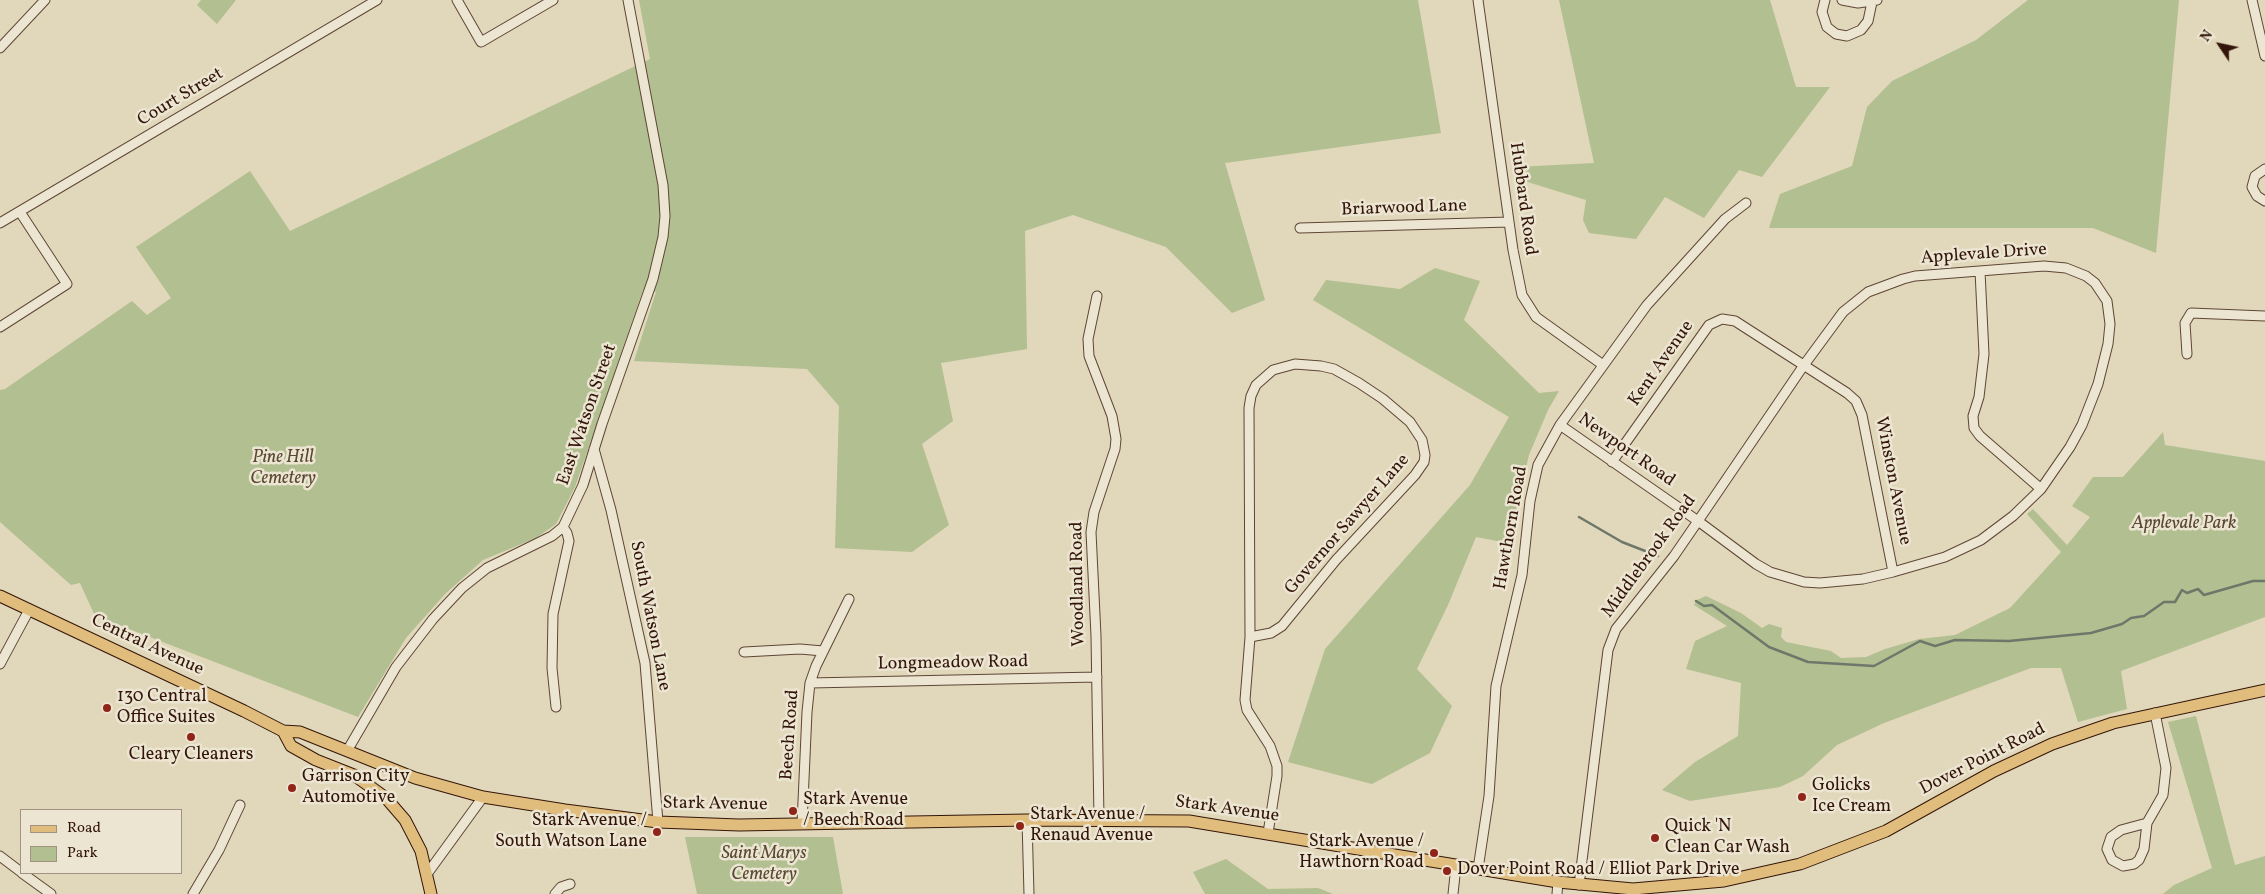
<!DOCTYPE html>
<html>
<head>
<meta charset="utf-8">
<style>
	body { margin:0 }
	#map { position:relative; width:2265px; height:894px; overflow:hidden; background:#e1d7ba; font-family:Vollkorn,serif }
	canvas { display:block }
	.legend { position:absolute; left:20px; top:809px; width:162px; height:65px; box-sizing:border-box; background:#ece5d2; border:1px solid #a29282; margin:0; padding:6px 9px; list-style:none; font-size:15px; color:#331609 }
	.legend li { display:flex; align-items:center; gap:10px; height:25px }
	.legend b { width:25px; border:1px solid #a29282 }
	.north { position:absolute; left:2195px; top:20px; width:50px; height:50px; -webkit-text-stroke:4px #ece5d2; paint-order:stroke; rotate:304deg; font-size:14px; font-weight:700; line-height:20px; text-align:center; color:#331609 }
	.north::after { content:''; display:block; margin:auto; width:18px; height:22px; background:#331609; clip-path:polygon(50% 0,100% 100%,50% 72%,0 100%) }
</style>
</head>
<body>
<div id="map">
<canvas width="2265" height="894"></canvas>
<ul class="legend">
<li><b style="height:6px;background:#e0bc7d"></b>Road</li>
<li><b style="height:14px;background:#b1bf91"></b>Park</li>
</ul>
<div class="north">N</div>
</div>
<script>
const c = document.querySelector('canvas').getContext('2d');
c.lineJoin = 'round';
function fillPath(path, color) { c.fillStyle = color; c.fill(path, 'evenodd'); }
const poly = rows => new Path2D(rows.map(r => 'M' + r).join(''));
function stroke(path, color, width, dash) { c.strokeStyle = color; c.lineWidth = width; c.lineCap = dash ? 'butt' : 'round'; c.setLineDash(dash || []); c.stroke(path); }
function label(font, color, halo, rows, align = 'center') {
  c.font = font + ' Vollkorn,serif'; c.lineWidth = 5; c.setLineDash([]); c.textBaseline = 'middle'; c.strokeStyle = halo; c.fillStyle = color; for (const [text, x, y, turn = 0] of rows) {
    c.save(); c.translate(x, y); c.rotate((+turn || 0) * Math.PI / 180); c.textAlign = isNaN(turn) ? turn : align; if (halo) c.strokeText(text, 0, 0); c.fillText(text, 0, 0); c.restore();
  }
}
const green = poly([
	[201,0,236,0,217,24,197,5],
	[639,0,1418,0,1441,133,1225,163,1265,300,1232,313,1166,247,1073,215,1025,231,1027,349,941,363,953,421,922,444,949,525,912,552,835,548,839,406,807,369,634,361,656,292,643,290,575,487,556,524,536,538,483,560,445,594,406,638,358,717,95,616,80,583,71,585,0,522,0,390,5,389,132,301,147,315,171,298,136,247,250,171,290,231,650,59],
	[1559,0,1770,0,1796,87,1830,87,1762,177,1739,170,1704,218,1665,197,1636,239,1589,233,1583,220,1586,200,1521,180,1517,167,1594,163],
	[2028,0,2179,0,2156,253,2093,228,1769,228,1780,194,1852,166,1867,107,1892,81,1976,40],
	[1435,268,1480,281,1464,320,1539,393,1559,391,1548,410,1529,455,1508,543,1476,537,1448,605,1417,669,1452,706,1430,753,1372,784,1288,762,1325,649,1470,485,1509,417,1313,300,1326,280,1400,289],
	[2163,432,2165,445,2265,461,2265,617,2121,671,2127,709,2078,722,2061,668,2031,668,1884,723,1837,745,1803,776,1780,787,1690,801,1662,790,1695,762,1738,736,1741,683,1686,669,1695,641,1727,626,1694,605,1697,600,1706,596,1741,613,1762,628,1769,624,1782,628,1781,637,1786,642,1831,651,1841,658,1866,657,1885,649,1919,639,1955,635,2010,608,2061,552,2027,514,2033,509,2067,545,2090,517,2072,506,2093,477,2123,477],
	[2196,716,2235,865,2265,856,2265,894,2163,894,2174,885,2212,868,2168,722],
	[685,837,833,837,843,894,697,894],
	[1226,859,1268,889,1318,888,1333,894,1205,894,1193,872]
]);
const stream = poly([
	[1579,517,1622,542,1658,556],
	[1696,601,1704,606,1712,605,1769,647,1808,662,1874,666,1920,641,1935,646,1955,640,2009,641,2091,633,2122,624,2131,618,2144,616,2164,602,2175,602,2182,590,2187,593,2198,589,2204,595,2253,581,2265,581]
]);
const minor = poly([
	[457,0,481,42,553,0],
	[1478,0,1513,250,1522,295,1536,317,1603,365],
	[1825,0,1822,12,1827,27,1836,34,1847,36,1861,30,1868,21,1872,2],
	[1842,0,1858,3,1877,0],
	[2252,0,2265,56],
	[0,48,45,0],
	[2265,169,2255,176,2252,187,2257,196,2265,201],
	[0,223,377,0],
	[1300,228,1509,222],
	[1980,271,1984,354,1979,397,1973,416,1974,428,1980,436,2041,489],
	[1097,296,1088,339,1089,356,1112,416,1116,439,1115,449,1094,512,1091,532,1096,636,1099,819],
	[0,327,67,284,20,212],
	[2187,354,2185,323,2191,313,2265,316],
	[1560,425,1698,521,1756,564,1770,572,1804,582,1820,583,1863,579,1893,572,1945,557,1981,540,2013,516,2041,489,2070,447,2082,425,2098,384,2108,344,2110,324,2107,301,2095,283,2086,276,2066,268,2044,266,1915,276,1903,279,1868,292,1843,312,1804,365,1698,521,1674,556,1616,629,1608,650,1579,885],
	[594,449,611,510,645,663,658,822],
	[1612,462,1709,325,1722,319,1735,321,1847,393,1856,401,1862,415,1893,572],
	[1250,637,1271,633,1282,626,1336,560,1415,475,1424,462,1425,455,1422,440,1410,422,1383,399,1359,383,1334,369,1321,366,1295,364,1273,370,1256,385,1251,396,1249,408,1250,637,1245,700,1247,710,1270,746,1277,766,1277,776,1268,833],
	[744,652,800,649,823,651],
	[0,664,29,610],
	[810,683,1097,677],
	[556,707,552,668,553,614,569,541,567,533,563,527],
	[347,751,396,667,433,619,462,588,487,568,552,536,563,527,583,485,602,424,653,279,663,237,665,216,663,185,628,0],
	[1027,820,1029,894],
	[2147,823,2144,849,2139,860,2134,864,2123,866,2112,860,2107,849,2111,837,2121,830,2147,823,2163,795,2166,768,2155,713],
	[802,824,807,712,810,683,816,666,849,599],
	[0,856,21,872],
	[1478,869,1489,796,1496,686,1522,575,1530,501,1538,465,1560,425,1647,305,1725,219,1746,203],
	[22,873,51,894],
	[427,874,483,797],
	[193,894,219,850,240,805],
	[555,894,561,887,570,884],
	[1453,894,1456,866],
	[1557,894,1558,882]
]);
const major = poly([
	[0,596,244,711,283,731,291,746,316,760,354,775,386,798,405,820,421,851,431,894],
	[283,731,300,732,415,778,483,797,565,810,658,822,739,825,1027,820,1189,821,1558,882,1633,889,1724,881,1800,864,1886,831,1994,771,2052,744,2113,723,2265,690]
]);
const markers = [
	[107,708,5,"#8f2418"],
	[191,737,5,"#8f2418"],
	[292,788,5,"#8f2418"],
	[1802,797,5,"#8f2418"],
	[793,811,5,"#8f2418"],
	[1020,826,5,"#8f2418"],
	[657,832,5,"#8f2418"],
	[1655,838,5,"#8f2418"],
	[1434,853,5,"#8f2418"],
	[1447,871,5,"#8f2418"]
];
const streetNames = [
	["Court Street",181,98,-31],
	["Hubbard Road",1522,199,82],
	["Briarwood Lane",1404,209,-2],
	["Applevale Drive",1984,255,-4],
	["Kent Avenue",1662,364,-55],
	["East Watson Street",588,415,-71],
	["Newport Road",1626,451,35],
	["Winston Avenue",1892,481,79],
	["Governor Sawyer Lane",1348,525,-49],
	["Hawthorn Road",1512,528,-80],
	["Middlebrook Road",1650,557,-54],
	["Woodland Road",1079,584,-91],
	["South Watson Lane",649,616,79],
	["Central Avenue",147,646,25],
	["Longmeadow Road",953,664,-1],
	["Beech Road",791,735,-86],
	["Dover Point Road",1983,760,-27],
	["Stark Avenue",715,805,1],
	["Stark Avenue",1227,810,8]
];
const parkNames = [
	["Pine Hill",283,459],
	["Cemetery",283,480],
	["Applevale Park",2184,525],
	["Saint Marys",764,855],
	["Cemetery",764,876]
];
const poiNames = [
	["130 Central",117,698],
	["Office Suites",117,719],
	["Cleary Cleaners",191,756,"center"],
	["Garrison City",302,778],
	["Automotive",302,799],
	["Golicks",1812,787],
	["Ice Cream",1812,808],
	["Stark Avenue",803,801],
	["/ Beech Road",803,822],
	["Stark Avenue /",1030,816],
	["Renaud Avenue",1030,837],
	["Stark Avenue /",647,822,"right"],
	["South Watson Lane",647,843,"right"],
	["Quick 'N",1665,828],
	["Clean Car Wash",1665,849],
	["Stark Avenue /",1424,843,"right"],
	["Hawthorn Road",1424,864,"right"],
	["Dover Point Road / Elliot Park Drive",1457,871]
];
fillPath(green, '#b1bf91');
stroke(stream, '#6e786a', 2.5);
stroke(minor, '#5e4635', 11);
stroke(major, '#331609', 13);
stroke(minor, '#ece5d2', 9);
stroke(major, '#e0bc7d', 11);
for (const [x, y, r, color] of markers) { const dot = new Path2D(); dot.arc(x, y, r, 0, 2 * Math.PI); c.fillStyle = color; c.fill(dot); stroke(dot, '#ece5d2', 2); }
label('18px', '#331609', '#ece5d2', streetNames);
label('italic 18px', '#594932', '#ece5d2', parkNames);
label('18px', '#331609', '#ece5d2', poiNames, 'left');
</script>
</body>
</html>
